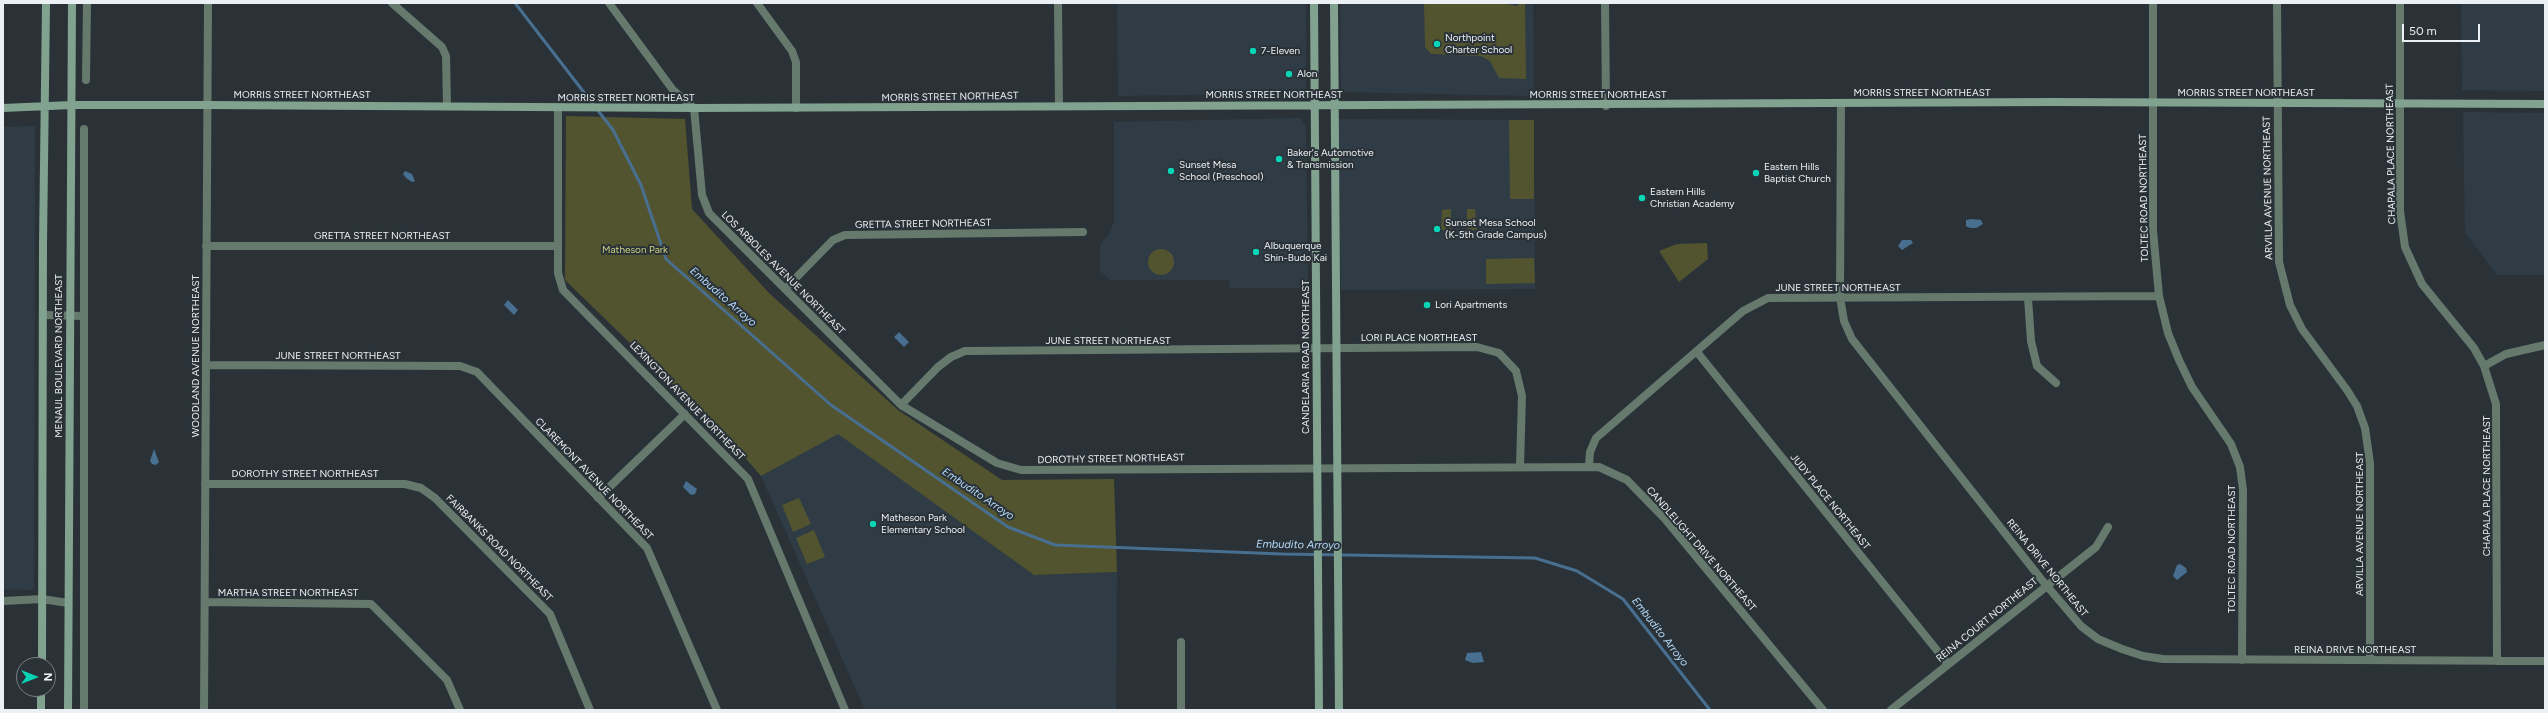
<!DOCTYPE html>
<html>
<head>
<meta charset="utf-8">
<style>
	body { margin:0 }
	#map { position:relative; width:2548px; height:713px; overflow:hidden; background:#2a3238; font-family:Figtree,sans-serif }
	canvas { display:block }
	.frame { position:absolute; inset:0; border:4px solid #ebf0f4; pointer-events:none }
	.north { position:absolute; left:16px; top:657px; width:40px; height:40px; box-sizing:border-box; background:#2a3238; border:1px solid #777e83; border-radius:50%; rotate:90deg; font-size:11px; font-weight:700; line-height:16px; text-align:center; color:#ebf0f4 }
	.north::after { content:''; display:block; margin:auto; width:14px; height:18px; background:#08d5b5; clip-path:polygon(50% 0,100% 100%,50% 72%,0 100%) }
	.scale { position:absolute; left:2402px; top:24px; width:78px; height:18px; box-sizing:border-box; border:2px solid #ebf0f4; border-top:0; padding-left:5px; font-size:12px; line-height:14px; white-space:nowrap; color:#ebf0f4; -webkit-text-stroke:3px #2a3238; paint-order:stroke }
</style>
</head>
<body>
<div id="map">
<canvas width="2548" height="713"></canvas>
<div class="frame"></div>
<div class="north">N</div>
<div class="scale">50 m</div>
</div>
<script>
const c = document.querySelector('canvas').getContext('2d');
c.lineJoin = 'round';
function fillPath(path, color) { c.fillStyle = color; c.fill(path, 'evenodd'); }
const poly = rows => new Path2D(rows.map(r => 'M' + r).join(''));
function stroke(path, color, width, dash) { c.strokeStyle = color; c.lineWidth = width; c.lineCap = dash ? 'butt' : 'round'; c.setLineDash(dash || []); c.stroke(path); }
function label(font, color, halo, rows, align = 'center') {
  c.font = font + ' Figtree,sans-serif'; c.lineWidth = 4; c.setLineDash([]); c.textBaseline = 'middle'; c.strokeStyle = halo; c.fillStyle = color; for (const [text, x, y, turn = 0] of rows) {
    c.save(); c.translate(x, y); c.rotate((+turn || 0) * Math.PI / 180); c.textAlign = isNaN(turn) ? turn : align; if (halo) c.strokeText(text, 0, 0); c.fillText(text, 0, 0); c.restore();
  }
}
const built = poly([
	[1117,3,1306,3,1306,93,1118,96],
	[1340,3,1533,3,1534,96,1341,92],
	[2461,3,2545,3,2545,91,2462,90],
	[2463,112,2545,113,2545,275,2497,275,2465,233],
	[1301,118,1306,127,1308,288,1230,288,1229,280,1110,280,1100,271,1100,245,1110,232,1114,221,1114,122],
	[1338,119,1534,120,1535,289,1341,290],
	[35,126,34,585,33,590,3,589,3,127],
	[838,433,1034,575,1117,572,1116,710,865,710,761,476]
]);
const green = poly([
	[1424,3,1501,3,1517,6,1519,3,1525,3,1526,79,1499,78,1490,61,1481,56,1431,54,1425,47],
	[566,116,685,119,692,209,769,293,898,410,1002,480,1114,479,1117,572,1034,575,838,434,761,476,730,440,565,280],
	[1509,120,1534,120,1534,199,1510,199],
	[1451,209,1451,230,1441,230,1442,210],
	[1467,209,1475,209,1477,230,1467,230],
	[1707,243,1708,259,1679,282,1659,251,1677,244],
	'1148 262a13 13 0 1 1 26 0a13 13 0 1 1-26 0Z',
	[1534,258,1535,283,1486,284,1486,259],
	[799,498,811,524,793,532,782,505],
	[814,530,825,557,807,564,796,538]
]);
const water = poly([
	[405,171,412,174,415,181,412,182,406,178,403,174],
	[1971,219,1981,220,1983,224,1976,228,1970,228,1966,226,1966,220],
	[1902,240,1911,240,1913,243,1902,250,1898,246],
	[508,300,518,310,514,315,504,305],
	[899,332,909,342,904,347,894,337],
	[154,449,159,462,156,465,152,464,150,461],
	[686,481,697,489,695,494,691,495,683,487],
	[2180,564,2186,568,2187,572,2177,580,2173,576,2177,565],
	[1481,652,1484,662,1473,663,1465,660,1467,653]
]);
const stream = poly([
	[515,3,613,130,641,185,666,259,831,405,1008,527,1055,545,1282,554,1535,558,1577,571,1623,599,1710,710]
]);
const street = poly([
	[392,3,442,47,446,56,447,106],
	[609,3,673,90,694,108,702,195,709,213,901,405,997,463,1021,470,1599,467,1627,480,1665,519,1823,710],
	[757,3,792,51,796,62,796,108],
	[1058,3,1059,106],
	[1605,3,1606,106],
	[2153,3,2153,230,2159,296,2168,333,2179,360,2192,387,2231,444,2240,467,2243,490,2242,660],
	[2277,3,2279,262,2290,305,2302,329,2347,390,2357,406,2365,428,2370,463,2370,660],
	[2400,3,2400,211,2405,247,2422,284,2474,348,2484,366,2496,404,2497,661],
	[86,80,87,3],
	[1841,103,1840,297,1844,321,1852,339,2041,579,2081,626,2098,639,2122,649,2143,656,2163,659,2545,661],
	[558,108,558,273,563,290,748,479,845,710],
	[206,246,558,246],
	[785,289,833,240,845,235,1083,232],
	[2028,298,2031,341,2037,366,2056,383],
	[43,315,83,316],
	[1697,352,1948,664],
	[206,365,460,366,477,372,647,548,717,710],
	[2484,366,2506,354,2545,345],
	[901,405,938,367,951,357,965,351,1477,347,1499,353,1516,371,1522,396,1520,466],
	[1589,466,1590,452,1596,438,1743,311,1768,298,2159,296],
	[205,484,405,484,421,488,435,498,550,614,590,710],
	[598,498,685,414],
	[3,601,42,599,68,603],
	[205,602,371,604,447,680,460,710],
	[1181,642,1181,710],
	[84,710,84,129],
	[204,710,208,3],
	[1891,710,2096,547,2108,527]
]);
const secondary = poly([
	[1314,3,1319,710],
	[1334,3,1339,710],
	[3,108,72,105,207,105,694,108,2053,102,2545,104],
	[42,665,43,244,46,3],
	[41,710,41,689],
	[68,710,72,3]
]);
const markers = [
	[1437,44,4,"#08d5b5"],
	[1253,51,4,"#08d5b5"],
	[1289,74,4,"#08d5b5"],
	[1279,159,4,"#08d5b5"],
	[1171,171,4,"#08d5b5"],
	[1756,173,4,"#08d5b5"],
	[1642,198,4,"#08d5b5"],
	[1437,229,4,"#08d5b5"],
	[1256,252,4,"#08d5b5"],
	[1427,305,4,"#08d5b5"],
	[873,524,4,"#08d5b5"]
];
const poiNames = [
	["Northpoint",1445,38],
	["Charter School",1445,50],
	["7-Eleven",1261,51],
	["Alon",1297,74],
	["Baker's Automotive",1287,153],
	["& Transmission",1287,165],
	["Sunset Mesa",1179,165],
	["School (Preschool)",1179,177],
	["Eastern Hills",1764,167],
	["Baptist Church",1764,179],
	["Eastern Hills",1650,192],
	["Christian Academy",1650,204],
	["Sunset Mesa School",1445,223],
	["(K-5th Grade Campus)",1445,235],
	["Albuquerque",1264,246],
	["Shin-Budo Kai",1264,258],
	["Lori Apartments",1435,305],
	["Matheson Park",881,518],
	["Elementary School",881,530]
];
const streetNames = [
	["MORRIS STREET NORTHEAST",1922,93],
	["MORRIS STREET NORTHEAST",2246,93],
	["MORRIS STREET NORTHEAST",302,95],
	["MORRIS STREET NORTHEAST",1274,95],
	["MORRIS STREET NORTHEAST",1598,95],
	["MORRIS STREET NORTHEAST",950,97,-1],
	["MORRIS STREET NORTHEAST",626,98],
	["CHAPALA PLACE NORTHEAST",2391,154,-91],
	["ARVILLA AVENUE NORTHEAST",2268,188,-91],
	["TOLTEC ROAD NORTHEAST",2144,198,-91],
	["GRETTA STREET NORTHEAST",923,224,-1],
	["GRETTA STREET NORTHEAST",382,236],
	["LOS ARBOLES AVENUE NORTHEAST",783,273,45],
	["JUNE STREET NORTHEAST",1838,288],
	["LORI PLACE NORTHEAST",1419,338],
	["JUNE STREET NORTHEAST",1108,341],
	["MENAUL BOULEVARD NORTHEAST",59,356,-90],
	["WOODLAND AVENUE NORTHEAST",196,356,-90],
	["JUNE STREET NORTHEAST",338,356],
	["CANDELARIA ROAD NORTHEAST",1306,357,-90],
	["LEXINGTON AVENUE NORTHEAST",687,401,46],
	["DOROTHY STREET NORTHEAST",1111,459,-1],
	["DOROTHY STREET NORTHEAST",305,474],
	["CLAREMONT AVENUE NORTHEAST",594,479,46],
	["CHAPALA PLACE NORTHEAST",2487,486,-90],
	["JUDY PLACE NORTHEAST",1830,502,51],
	["ARVILLA AVENUE NORTHEAST",2360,524,-90],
	["FAIRBANKS ROAD NORTHEAST",499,548,45],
	["CANDLELIGHT DRIVE NORTHEAST",1701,549,49],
	["TOLTEC ROAD NORTHEAST",2232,549,-90],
	["REINA DRIVE NORTHEAST",2047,568,51],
	["MARTHA STREET NORTHEAST",288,593],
	["REINA COURT NORTHEAST",1987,620,-39],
	["REINA DRIVE NORTHEAST",2355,650]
];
const parkNames = [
	["Matheson Park",635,250]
];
const waterNames = [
	["Embudito Arroyo",723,297,41],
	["Embudito Arroyo",978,494,34],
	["Embudito Arroyo",1298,545,1],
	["Embudito Arroyo",1660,632,52]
];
fillPath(built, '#2f3c46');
fillPath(green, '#52542f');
fillPath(water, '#486f90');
stroke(stream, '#486f90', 3);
stroke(street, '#65796d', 8);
stroke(secondary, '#81a28e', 8);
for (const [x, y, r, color] of markers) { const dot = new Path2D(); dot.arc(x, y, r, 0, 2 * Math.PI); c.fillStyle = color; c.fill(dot); stroke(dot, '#2a3238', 1.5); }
label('10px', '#ebf0f4', '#2a3238', poiNames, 'left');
label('10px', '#ebf0f4', '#2a3238', streetNames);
label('10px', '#cbd083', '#2a3238', parkNames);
label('italic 11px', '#b6dbfb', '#2a3238', waterNames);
</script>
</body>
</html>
